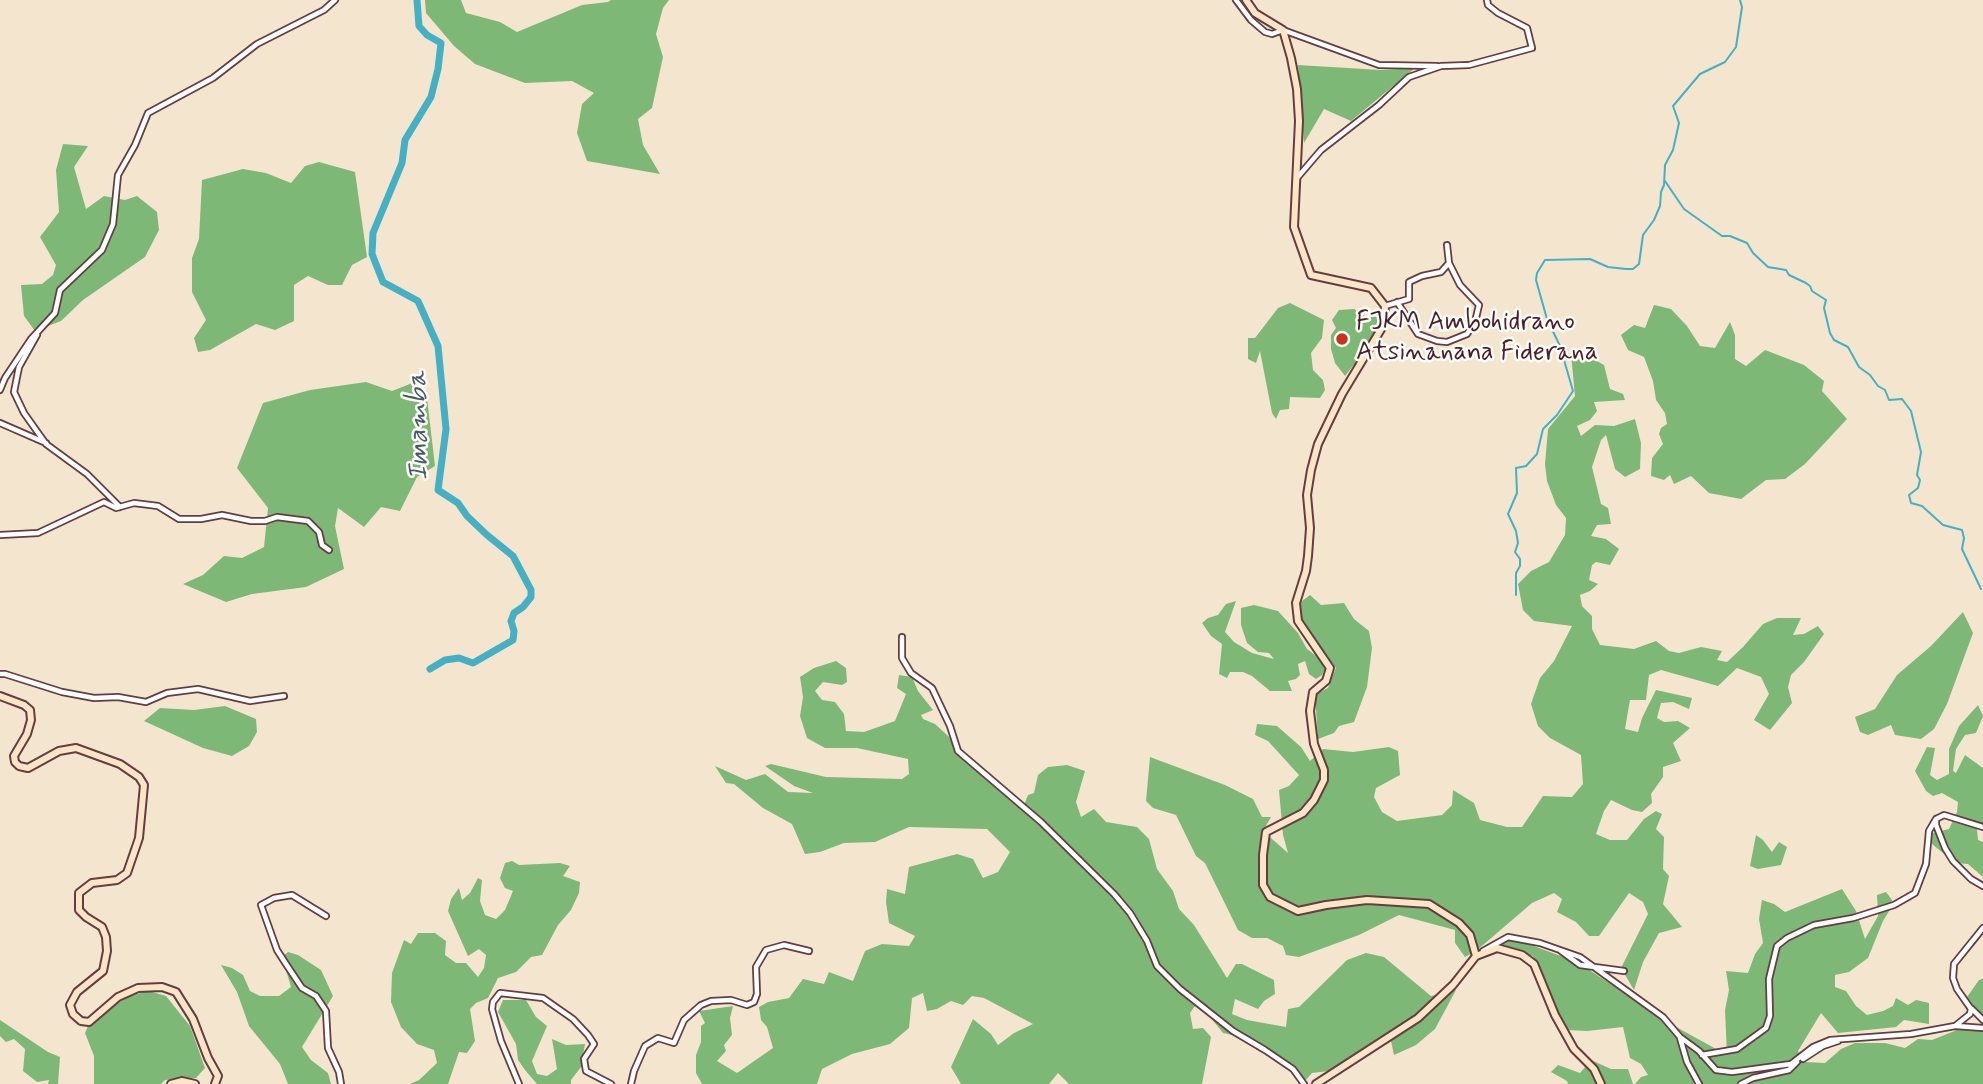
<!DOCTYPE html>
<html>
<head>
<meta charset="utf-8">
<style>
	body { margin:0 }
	canvas { display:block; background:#f4e6ce }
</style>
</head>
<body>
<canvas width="1983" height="1084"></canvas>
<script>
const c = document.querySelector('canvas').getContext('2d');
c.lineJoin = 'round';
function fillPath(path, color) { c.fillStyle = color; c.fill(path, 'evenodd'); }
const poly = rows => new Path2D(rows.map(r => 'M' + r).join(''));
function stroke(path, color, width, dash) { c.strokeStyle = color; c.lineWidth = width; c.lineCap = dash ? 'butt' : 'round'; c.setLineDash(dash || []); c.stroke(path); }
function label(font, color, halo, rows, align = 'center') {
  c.font = font + ' Mynerve,sans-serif'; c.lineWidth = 5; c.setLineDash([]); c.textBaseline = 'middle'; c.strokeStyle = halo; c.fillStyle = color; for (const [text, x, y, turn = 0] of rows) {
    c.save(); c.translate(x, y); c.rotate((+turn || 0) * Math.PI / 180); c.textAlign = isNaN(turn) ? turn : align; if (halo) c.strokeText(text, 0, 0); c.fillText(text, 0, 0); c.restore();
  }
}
const forest = poly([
	[425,0,461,0,466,13,500,22,517,32,582,5,608,2,611,0,669,0,663,8,656,34,663,57,652,108,638,119,643,145,660,174,587,161,577,133,582,104,594,93,572,81,525,83,475,64,454,46,426,13],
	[1298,65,1381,70,1415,68,1351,121,1324,109,1304,143],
	[63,144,88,146,74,167,86,209,104,196,125,200,137,196,157,212,159,230,145,257,83,300,61,321,35,331,24,316,21,285,42,284,53,275,56,265,40,237,59,212,56,170],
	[319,162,355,172,367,257,352,265,342,285,328,285,308,276,294,285,294,321,275,330,256,324,210,350,198,352,194,338,206,320,192,292,192,258,199,239,202,180,243,169,266,173,291,183,305,166],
	[1290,303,1324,320,1322,338,1311,353,1313,370,1323,380,1325,390,1320,398,1290,397,1289,409,1280,410,1276,419,1272,413,1260,351,1256,363,1248,359,1248,338,1255,338,1278,308],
	[1654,305,1671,309,1687,326,1700,346,1715,348,1730,322,1735,335,1735,359,1746,366,1765,350,1804,365,1824,381,1822,391,1847,419,1805,464,1785,479,1766,480,1741,499,1709,493,1691,476,1674,484,1670,475,1664,480,1651,476,1652,458,1663,444,1659,434,1661,428,1667,424,1665,413,1656,400,1653,381,1644,357,1628,350,1621,335,1634,325,1645,328],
	[1354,309,1365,316,1379,317,1375,331,1363,353,1345,376,1335,363,1331,349,1331,335,1336,328,1332,320,1339,310],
	[1571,354,1586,355,1604,365,1610,389,1623,394,1625,400,1594,402,1597,411,1590,420,1577,426,1581,436,1595,425,1614,426,1635,419,1641,443,1640,469,1625,477,1615,469,1606,435,1601,440,1592,467,1601,504,1608,508,1611,524,1597,525,1591,536,1606,539,1619,549,1610,565,1596,562,1592,565,1589,580,1598,584,1590,591,1580,595,1582,606,1592,616,1592,629,1600,645,1634,649,1656,641,1669,651,1679,653,1701,647,1722,651,1717,660,1727,662,1743,647,1763,624,1777,618,1801,618,1793,635,1804,634,1818,626,1824,634,1804,662,1791,675,1788,687,1792,703,1770,730,1754,720,1769,694,1761,677,1737,668,1718,686,1661,670,1649,675,1646,700,1630,700,1625,729,1638,732,1642,718,1656,690,1692,698,1689,709,1673,702,1661,703,1657,718,1664,722,1678,721,1690,728,1673,743,1681,761,1663,767,1663,777,1651,794,1652,803,1642,812,1632,810,1611,800,1604,811,1596,834,1610,840,1627,840,1644,819,1656,811,1662,814,1656,829,1664,837,1663,869,1669,876,1663,904,1682,927,1659,933,1643,962,1634,990,1621,968,1648,914,1643,902,1629,893,1599,936,1589,936,1576,922,1557,912,1562,899,1554,893,1532,903,1476,951,1465,957,1455,943,1455,930,1399,915,1359,935,1299,957,1286,955,1283,946,1267,938,1252,938,1238,930,1205,863,1196,856,1176,815,1153,808,1146,801,1150,757,1225,785,1253,799,1262,817,1271,817,1263,831,1288,853,1283,835,1279,790,1289,786,1299,775,1268,741,1255,735,1257,724,1277,726,1301,747,1310,761,1323,749,1353,752,1389,747,1398,751,1400,775,1376,788,1374,797,1382,812,1397,821,1442,815,1452,805,1453,790,1474,803,1480,820,1507,827,1522,827,1543,796,1572,797,1583,784,1581,755,1550,738,1538,726,1531,704,1540,678,1554,661,1572,626,1534,621,1523,610,1518,584,1531,571,1549,562,1565,535,1566,518,1556,505,1547,481,1545,464,1548,429,1575,396],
	[366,382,392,391,415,382,427,398,435,466,417,477,400,511,381,507,364,527,338,508,335,526,344,569,306,587,252,594,226,602,183,584,203,575,224,556,242,558,264,547,268,508,237,468,263,403,310,390],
	[1310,595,1321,605,1344,603,1354,619,1369,631,1372,648,1367,687,1354,722,1339,726,1334,733,1318,739,1315,694,1328,688,1336,668,1301,621,1298,604],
	[1236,601,1225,632,1234,642,1252,653,1274,659,1269,653,1258,652,1247,643,1241,625,1241,608,1254,605,1278,611,1298,633,1307,649,1327,664,1322,675,1316,679,1309,674,1305,661,1298,664,1300,675,1296,679,1288,681,1292,691,1270,691,1252,676,1243,672,1230,672,1227,678,1219,674,1222,644,1211,636,1202,623,1208,618,1218,615,1226,604],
	[1963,612,1973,633,1947,704,1934,729,1921,739,1895,735,1891,725,1868,735,1860,732,1855,717,1875,709,1897,675,1931,646],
	[836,661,846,668,847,682,842,685,823,682,815,691,822,700,835,702,844,714,846,731,864,732,895,721,906,694,897,688,899,675,912,677,918,691,933,710,921,715,923,719,935,724,947,735,1022,810,1028,795,1034,793,1038,775,1048,767,1067,765,1085,771,1076,802,1081,817,1094,809,1106,822,1137,827,1149,839,1157,869,1173,891,1179,909,1194,925,1227,978,1236,964,1242,964,1274,980,1275,994,1264,1001,1258,1009,1235,999,1232,1014,1247,1020,1286,1027,1288,1009,1299,1007,1347,960,1366,953,1384,957,1431,996,1456,990,1435,1029,1416,1045,1394,1055,1391,1041,1369,1048,1329,1071,1312,1073,1305,1081,1290,1066,1256,1040,1223,1033,1210,1017,1195,1006,1190,1013,1193,1029,1203,1028,1211,1037,1202,1084,1069,1084,1058,1073,1049,1084,961,1084,951,1067,973,1019,991,1034,998,1045,1014,1033,1033,1024,984,998,972,996,963,1005,951,1001,937,1009,927,1011,923,993,912,998,909,1028,890,1044,852,1054,822,1069,817,1084,702,1084,696,1073,696,1055,701,1042,701,1026,705,1023,699,1011,733,1006,730,1018,732,1035,724,1045,726,1051,717,1061,737,1073,773,1048,767,1027,761,1020,759,1007,768,1002,789,998,803,979,824,984,829,972,853,981,865,951,882,944,909,946,915,936,889,923,886,902,887,889,905,894,909,867,957,854,973,859,983,878,998,872,1010,852,987,829,909,827,875,842,844,843,820,852,805,854,792,824,763,808,734,784,726,783,715,766,746,780,765,774,788,792,813,793,794,786,765,766,771,764,826,777,902,779,909,774,908,759,857,748,825,748,807,738,800,716,803,697,800,677,814,668],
	[1978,705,1983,716,1976,733,1965,735,1956,749,1953,771,1956,773,1965,755,1983,768,1983,825,1977,829,1978,840,1983,842,1983,877,1968,864,1955,863,1932,844,1932,833,1949,829,1957,812,1958,802,1942,793,1933,796,1926,791,1915,771,1927,747,1935,748,1930,775,1937,780,1949,774,1949,749,1959,726],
	[225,706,256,719,257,732,249,746,232,756,203,748,144,721,160,708,194,710],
	[1756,835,1763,840,1772,852,1779,842,1787,847,1781,865,1758,869,1750,866],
	[512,861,519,865,560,863,570,866,563,876,580,882,579,893,571,910,558,925,542,955,531,957,516,972,498,978,488,998,476,1003,470,1009,475,1041,467,1053,459,1052,448,1084,410,1084,419,1080,437,1063,434,1050,417,1044,401,1027,391,1002,392,973,404,940,411,944,418,933,435,933,446,941,445,955,456,963,466,963,478,977,484,968,486,955,479,949,468,956,448,911,451,899,459,888,462,900,470,893,478,878,482,880,480,901,485,915,496,919,505,910,513,891,505,888,500,878,505,863],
	[1842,889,1856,911,1865,939,1878,916,1877,895,1886,892,1892,900,1891,908,1883,921,1868,958,1849,972,1835,975,1835,987,1846,991,1856,1006,1867,1015,1883,1011,1893,1006,1896,998,1908,1005,1916,1000,1929,1003,1929,1024,1904,1020,1896,1027,1838,1033,1821,1013,1798,1051,1804,1062,1825,1063,1841,1049,1855,1043,1885,1043,1905,1048,1918,1039,1932,1040,1957,1030,1983,1023,1983,1084,1635,1084,1641,1077,1648,1075,1641,1064,1630,1058,1623,1027,1587,1031,1566,1030,1547,997,1533,956,1509,951,1499,943,1515,939,1577,962,1678,1028,1727,1055,1725,1010,1729,990,1726,971,1748,973,1755,954,1763,943,1759,919,1762,900,1774,904,1785,912],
	[288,952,298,955,321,970,333,996,302,1047,311,1060,328,1073,331,1084,288,1084,280,1064,249,1026,237,992,221,965,232,968,243,975,250,991,260,996,279,996,291,987,282,957],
	[1983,979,1983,1019,1967,997,1979,980],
	[149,991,166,996,190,1026,205,1068,196,1078,165,1080,161,1084,94,1084,94,1056,85,1033,89,1024,128,996],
	[503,1000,526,1000,536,1017,547,1026,532,1061,537,1074,547,1076,557,1069,552,1039,566,1045,585,1044,581,1067,571,1080,571,1084,537,1084,525,1070,518,1060,516,1044,498,1012],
	[0,1020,48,1052,60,1057,58,1084,48,1084,49,1080,37,1082,23,1071,25,1049,14,1039,6,1042,0,1036],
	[1591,1060,1611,1069,1628,1069,1633,1084,1568,1084,1567,1081,1551,1072,1558,1065,1580,1073]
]);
const stream = poly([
	[1665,181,1684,209,1722,236,1730,236,1747,243,1753,253,1768,267,1786,270,1789,275,1806,283,1810,286,1812,291,1826,300,1824,308,1830,333,1834,340,1848,347,1859,367,1870,375,1878,386,1885,390,1889,400,1902,399,1911,411,1921,452,1917,475,1920,480,1918,488,1909,495,1911,503,1922,506,1943,525,1962,530,1964,538,1962,549,1981,589],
	[1516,595,1516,573,1520,566,1520,559,1515,552,1518,543,1516,531,1508,514,1517,493,1516,468,1526,466,1537,454,1543,429,1557,415,1573,391,1560,346,1547,319,1536,280,1537,273,1545,260,1590,259,1608,267,1626,269,1633,269,1639,264,1643,235,1654,220,1660,206,1661,192,1664,185,1665,165,1673,150,1679,123,1673,106,1700,74,1725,62,1736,47,1742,7,1740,0]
]);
const river = poly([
	[417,0,419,26,427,35,441,43,438,69,431,97,405,140,402,163,373,233,372,254,383,282,418,301,438,346,446,429,438,490,458,503,467,516,487,535,513,556,531,590,531,597,523,607,514,613,511,621,514,631,513,640,473,663,459,658,445,660,430,669]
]);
const street = poly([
	[1236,0,1251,20,1265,32,1272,34,1283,30,1379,65,1437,66],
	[1297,178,1321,150,1379,105,1409,77,1441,66,1469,65,1532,48,1527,28,1498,13,1488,5,1487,0],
	[1397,302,1418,334,1437,341,1447,342,1467,334,1475,322,1479,305,1460,285,1449,263],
	[1385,306,1409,299,1409,282,1422,276,1441,272,1449,263,1447,245],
	[37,335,19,367,14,392,24,413,46,444,87,474,120,507],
	[0,390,5,378,31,339,55,313,60,290,102,250,113,224,118,175,135,145,148,113,213,78,257,44,324,10,335,0],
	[0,423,46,443],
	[0,535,38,533,104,502,116,508,134,503,158,506,179,519,201,519,222,515,251,521,265,521,277,517,308,521,319,532,322,545,329,550],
	[902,637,902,658,911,673,932,688,950,726,958,751,1041,822,1114,894,1130,913,1147,941,1157,966,1180,989,1233,1031,1265,1050,1293,1069,1304,1084],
	[0,674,5,674,62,692,94,698,118,697,146,702,167,693,198,689,250,701,284,696],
	[1983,827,1944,815,1936,819,1936,825,1945,848,1953,861,1971,879,1983,886],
	[326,916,292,895,274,898,261,905,277,950,286,964,302,988,316,996,326,1011,328,1048,339,1072,341,1084],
	[1483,951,1508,937,1540,943,1580,957,1663,1017,1680,1037,1699,1051,1716,1070,1732,1072,1791,1064,1813,1047,1830,1040,1911,1034,1955,1026,1970,1014,1971,1009,1957,989,1953,978,1954,964,1983,928],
	[1561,951,1580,965,1624,971],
	[1972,1009,1983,1020],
	[1956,1026,1983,1028],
	[1680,1038,1687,1062,1699,1084],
	[1702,1055,1737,1049,1766,1028,1770,1016,1769,979,1777,946,1787,938,1814,925,1853,918,1894,905,1915,893,1926,864,1929,831,1936,819],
	[1803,1059,1823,1046,1838,1041],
	[519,1084,501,1041,492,1009,493,1002,500,993,543,998,573,1019,588,1035,594,1044,584,1059,586,1071,611,1084],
	[631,1084,634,1071,645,1046,658,1038,674,1043,684,1020,701,1005,711,1001,731,1000,747,1005,754,1002,757,994,756,967,766,950,784,945,809,951],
	[1741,1084,1753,1078,1789,1070,1797,1062]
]);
const secondary = poly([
	[1246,0,1255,13,1283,30,1291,58,1297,89,1299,121,1294,227,1311,275,1371,288,1385,306,1383,326,1342,394,1318,444,1311,470,1307,495,1310,528,1308,556,1306,571,1296,603,1298,621,1330,668,1326,681,1313,692,1310,711,1314,744,1324,770,1324,780,1314,800,1303,813,1266,832,1263,855,1263,885,1270,897,1298,911,1326,905,1367,900,1429,904,1459,923,1470,935,1476,956],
	[0,696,24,705,30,710,31,720,27,734,14,756,15,762,19,766,28,768,59,751,76,748,120,764,139,777,144,785,139,838,127,873,117,880,92,883,79,893,79,910,86,917,102,927,106,937,107,951,103,971,77,992,70,1005,73,1014,81,1021,89,1022,118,997,138,988,162,987,176,992,193,1019,208,1058,218,1076,215,1084],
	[171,1084,182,1081,195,1084],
	[1316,1084,1418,1018,1453,985,1476,956,1497,948,1522,955,1534,964,1555,1015,1574,1049,1594,1069,1601,1084]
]);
const markers = [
	[1342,339,7,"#c8321e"]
];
const poiNames = [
	["FJKM Ambohidrano",1356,324],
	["Atsinanana Fiderana",1356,354]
];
const waterNames = [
	["Imamba",420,426,-91]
];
fillPath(forest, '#7eb877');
stroke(stream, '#45b0c4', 2);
stroke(river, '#45b0c4', 7);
stroke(street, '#643d43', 8);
stroke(secondary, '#643d43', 10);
stroke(street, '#fff', 4.5);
stroke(secondary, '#ffe4c6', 6);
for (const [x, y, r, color] of markers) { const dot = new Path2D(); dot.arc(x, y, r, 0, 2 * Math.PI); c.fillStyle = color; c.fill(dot); stroke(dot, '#fdfcf7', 2.5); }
label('26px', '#4a1f2b', '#fdfcf7', poiNames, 'left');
label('italic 28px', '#485968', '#fdfcf7', waterNames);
</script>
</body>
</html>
